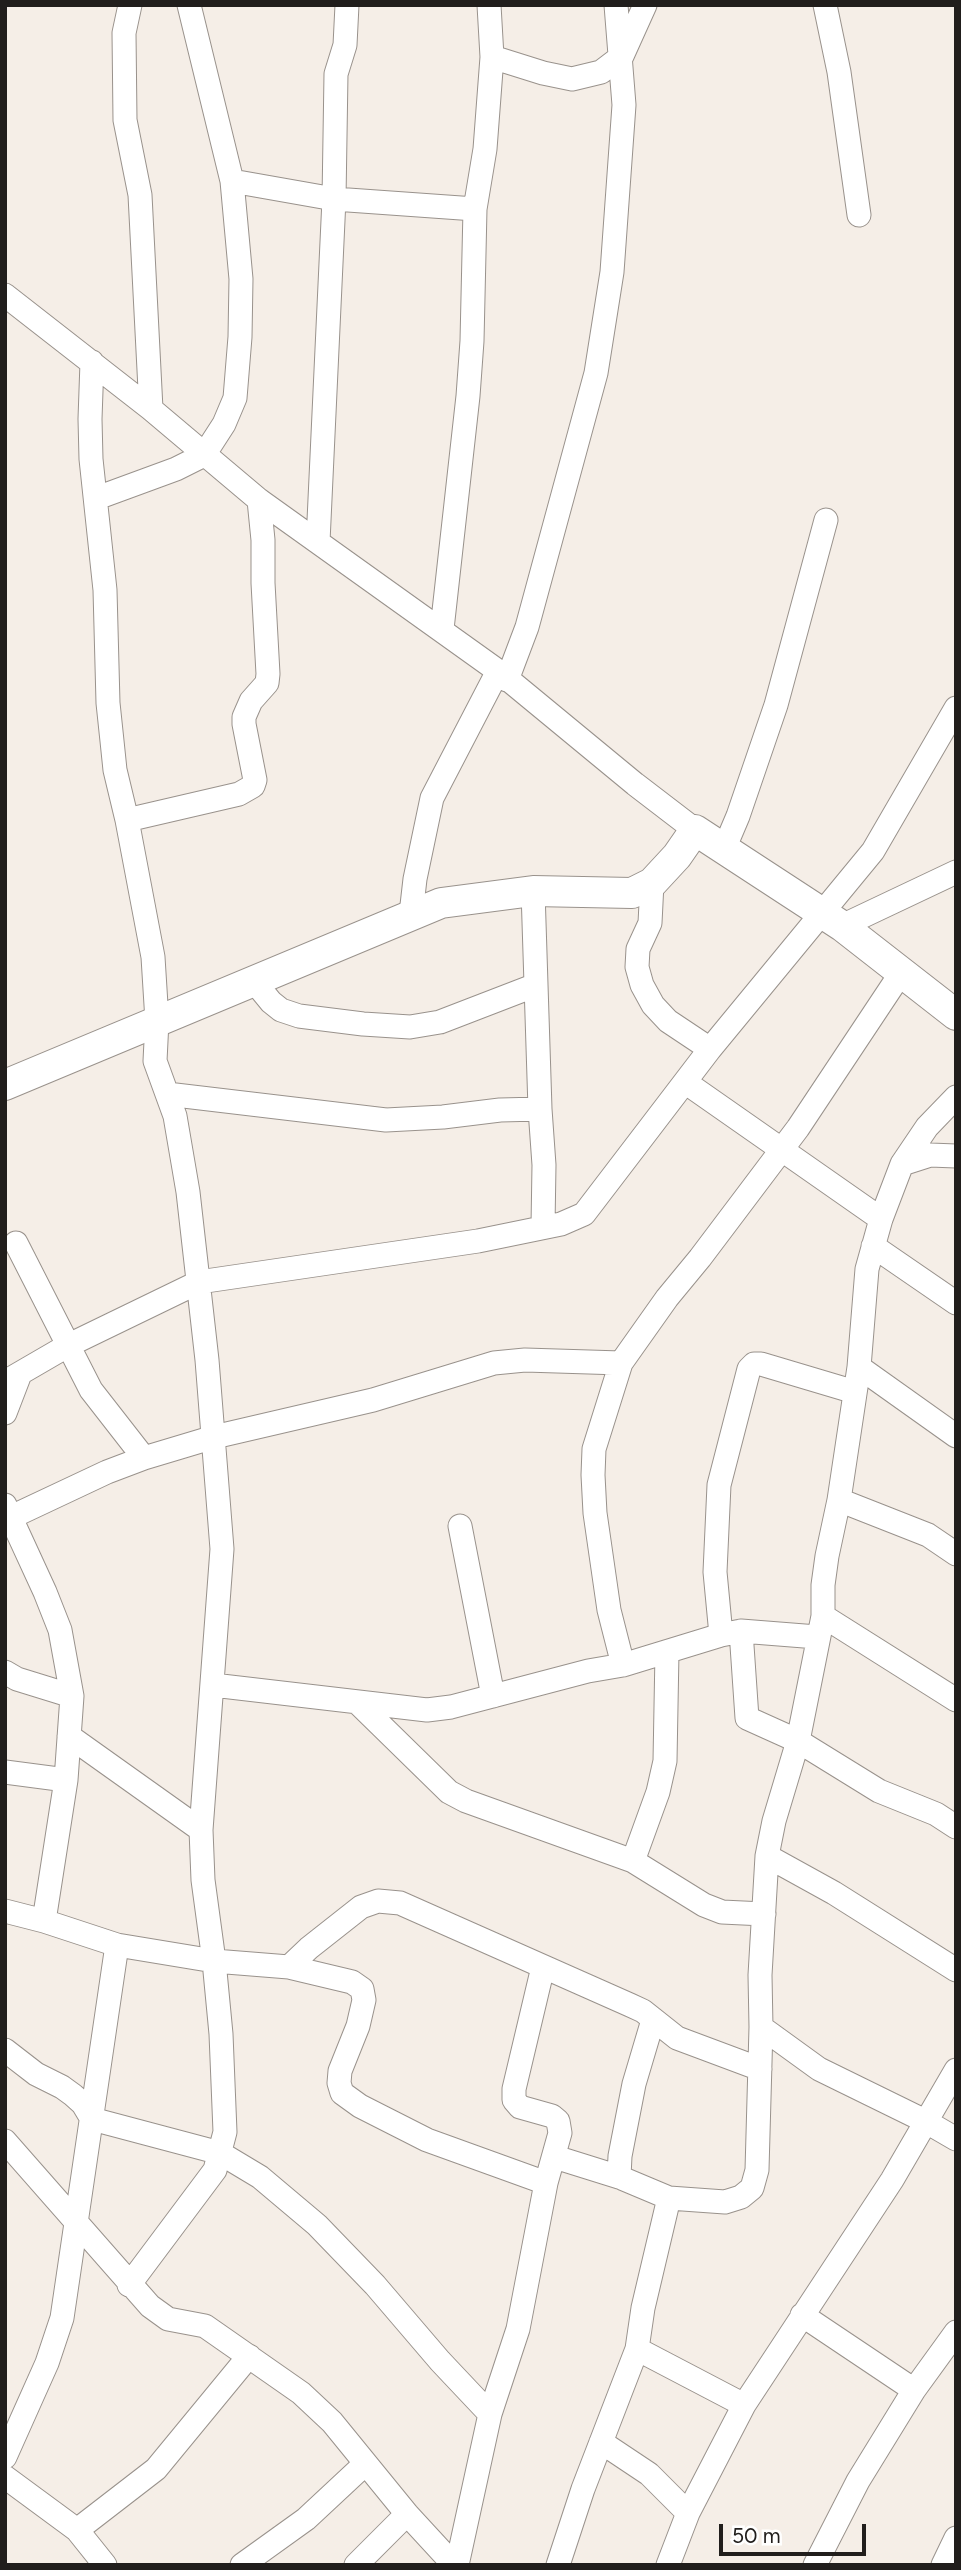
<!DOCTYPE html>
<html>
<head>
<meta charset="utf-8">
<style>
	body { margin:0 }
	#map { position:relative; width:961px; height:2570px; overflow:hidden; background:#f5eee7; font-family:Figtree,sans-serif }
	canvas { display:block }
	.frame { position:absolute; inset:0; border:7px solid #211e1c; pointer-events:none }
	.scale { position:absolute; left:719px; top:2524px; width:147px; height:32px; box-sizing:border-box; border:4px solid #211e1c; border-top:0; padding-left:9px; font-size:21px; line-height:24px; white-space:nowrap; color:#211e1c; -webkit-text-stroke:5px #fff; paint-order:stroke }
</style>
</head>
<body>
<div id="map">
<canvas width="961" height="2570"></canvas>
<div class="frame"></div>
<div class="scale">50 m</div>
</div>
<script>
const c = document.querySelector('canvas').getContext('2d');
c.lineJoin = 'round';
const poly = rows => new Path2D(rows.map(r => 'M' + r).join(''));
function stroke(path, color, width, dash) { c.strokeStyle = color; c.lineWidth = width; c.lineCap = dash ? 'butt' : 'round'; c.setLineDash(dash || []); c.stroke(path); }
const minor = poly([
	[130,5,124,33,125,120,140,195,151,409],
	[825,5,839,72,859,215],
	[492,57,543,73,572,79,601,72,622,56,645,5],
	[232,181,334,199,475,209],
	[5,295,151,409,259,500,498,671,635,784,695,830],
	[92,362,90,419,91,459,105,590,108,703,112,741,115,770,127,820,153,957,157,1021,155,1061,175,1116,188,1192,207,1360,222,1549,201,1830,203,1880,214,1961,221,2034,225,2132,215,2170,129,2285],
	[97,498,176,469,204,455,224,424,235,398,240,337,241,279,232,181,189,5],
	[318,542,334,199,336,74,345,45,347,5],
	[442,629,468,396,472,341,475,209,485,149,492,57,489,5],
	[507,680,527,627,596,373,612,272,624,105,616,5],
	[127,820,239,794,253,786,255,780,244,724,244,717,251,701,267,683,268,674,263,583,263,540,259,500],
	[724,849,738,816,776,705,826,520],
	[652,883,650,923,638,949,637,967,642,985,653,1005,668,1021,710,1049],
	[533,891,540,1109,544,1165,543,1226],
	[411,914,415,879,432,798,498,671],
	[842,926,956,872],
	[253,980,271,1002,281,1010,299,1016,363,1024,410,1027,440,1022,536,985],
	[685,1082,881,1219],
	[167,1094,386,1120,443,1117,500,1110,540,1109],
	[902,1164,930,1155,956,1156],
	[16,1243,91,1390,144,1458],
	[873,1246,956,1303],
	[859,1367,956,1436],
	[5,1382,67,1346,199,1282,478,1241,561,1224,584,1214,710,1049,873,851,956,708],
	[5,1413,20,1374],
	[839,1500,928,1535,956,1554],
	[5,1505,45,1592,60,1630,72,1696,66,1780,44,1921],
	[5,1520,107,1472,144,1458,214,1437,373,1400,494,1363,525,1360,621,1363],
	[460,1526,493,1696],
	[823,1616,956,1700],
	[741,1631,747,1718,798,1741,879,1791,936,1814,956,1827],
	[721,1635,715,1572,719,1485,749,1369,754,1364,761,1364,855,1392],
	[623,1665,609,1610,595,1513,593,1475,594,1449,621,1363,667,1298,700,1258,798,1128,901,973],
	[5,1672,17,1679,72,1696],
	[213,1685,427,1710,451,1707,588,1671,623,1665,721,1635,741,1631,817,1637],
	[358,1703,449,1792,466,1801,633,1861,704,1905,722,1912,764,1914],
	[69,1736,201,1830],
	[5,1772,66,1780],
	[767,1856,834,1893,956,1970],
	[633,1861,658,1792,665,1761,667,1652],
	[5,1911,44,1921,117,1945,214,1961,289,1967,352,1982,362,1989,364,2000,358,2026,340,2071,339,2083,342,2093,360,2106,427,2140,546,2183],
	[289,1967,309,1948,361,1907,378,1901,400,1903,630,2005,643,2011,677,2038,760,2069],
	[761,2027,819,2069,925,2121,956,2139],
	[5,2050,36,2074,62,2087,73,2095,83,2104,92,2119,220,2153,260,2177,317,2225,375,2285,440,2361,490,2414,457,2565],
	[5,2141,150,2306,168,2319,205,2326,301,2393,332,2422,407,2514,454,2565],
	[555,2157,619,2177,669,2198,725,2202,741,2197,752,2188,757,2170,761,2027,760,1975,767,1856,774,1821,798,1741,823,1616,823,1585,827,1556,839,1500,859,1367,867,1269,881,1219,902,1164,927,1127,956,1097],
	[619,2177,620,2156,634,2084,653,2020],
	[802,2315,914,2390],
	[637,2349,744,2405],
	[490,2414,518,2329,546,2183,560,2133,558,2121,552,2116,520,2107,514,2100,514,2089,543,1967],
	[601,2442,649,2474,688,2513],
	[5,2457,47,2363,62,2318,117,1945],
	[5,2477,77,2530,105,2565],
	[77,2530,156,2469,249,2356],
	[242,2565,306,2519,365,2464],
	[356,2565,407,2514],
	[558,2565,583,2489,637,2349,643,2308,669,2198],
	[668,2565,688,2513,744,2405,892,2180,956,2070],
	[815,2565,858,2481,914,2390,956,2332],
	[943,2565,956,2538]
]);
const tertiary = poly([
	[5,1085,441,903,533,891,632,893,652,883,677,856,695,830,842,926,956,1015]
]);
stroke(minor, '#99928c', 25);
stroke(tertiary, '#99928c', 32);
stroke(minor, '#fff', 23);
stroke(tertiary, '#fff', 30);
</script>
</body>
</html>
